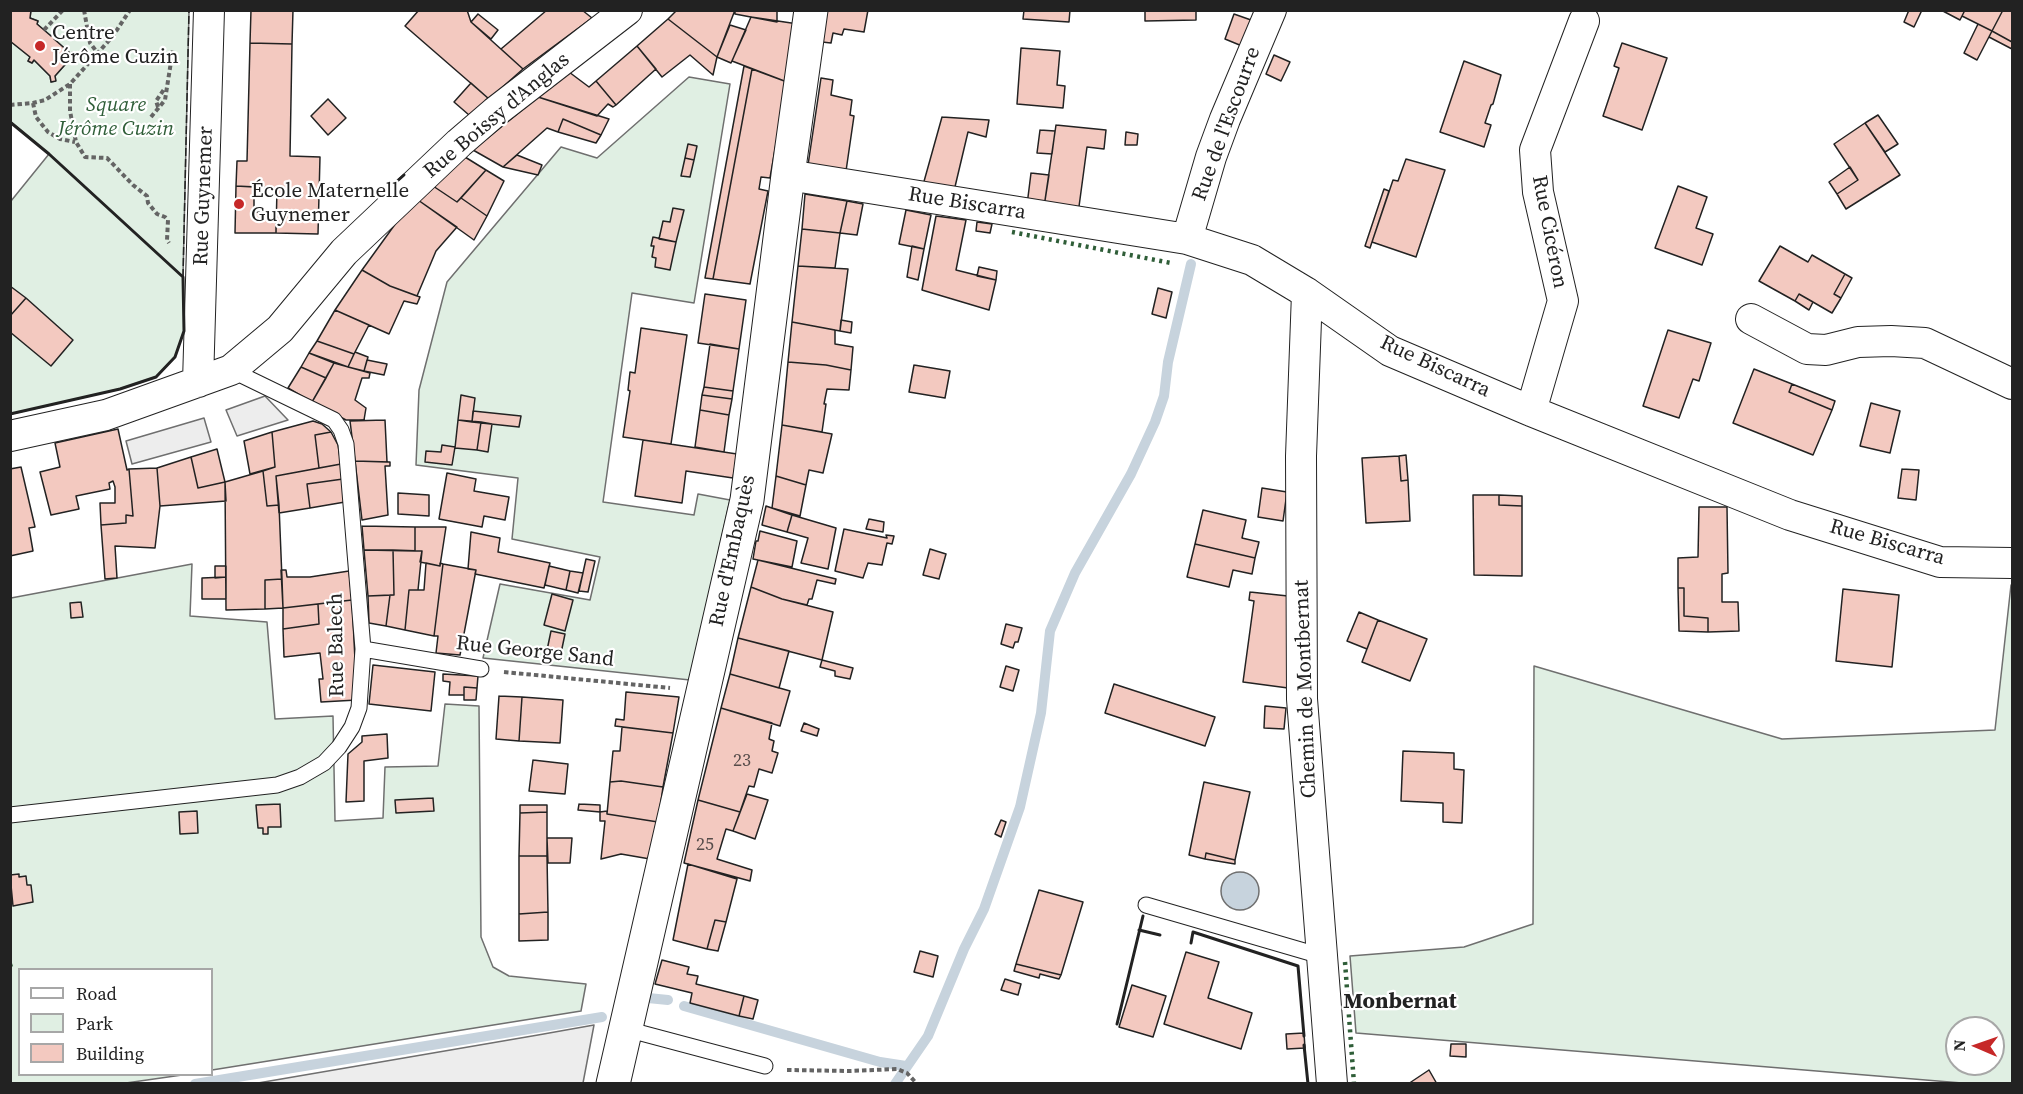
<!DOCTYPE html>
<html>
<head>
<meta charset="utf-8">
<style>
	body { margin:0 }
	#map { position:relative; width:2023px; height:1094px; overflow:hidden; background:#fff; font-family:"Source Serif 4",serif }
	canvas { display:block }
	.frame { position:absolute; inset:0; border:12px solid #222; pointer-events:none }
	.legend { position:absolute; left:18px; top:968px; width:195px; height:108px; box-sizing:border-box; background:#fff; border:2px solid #a7a7a7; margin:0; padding:8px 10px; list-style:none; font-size:18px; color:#222 }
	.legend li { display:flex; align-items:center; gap:12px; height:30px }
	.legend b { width:30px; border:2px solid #a7a7a7 }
	.north { position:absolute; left:1945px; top:1016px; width:60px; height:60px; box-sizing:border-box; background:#fff; border:2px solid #a7a7a7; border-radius:50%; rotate:272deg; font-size:16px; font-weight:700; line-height:24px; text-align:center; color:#222 }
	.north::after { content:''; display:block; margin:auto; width:21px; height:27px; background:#c62828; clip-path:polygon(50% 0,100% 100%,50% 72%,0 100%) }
</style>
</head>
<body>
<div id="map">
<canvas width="2023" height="1094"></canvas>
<div class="frame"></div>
<ul class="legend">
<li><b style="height:8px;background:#fff"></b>Road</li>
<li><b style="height:16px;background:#e0efe3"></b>Park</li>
<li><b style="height:16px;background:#f3c9c0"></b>Building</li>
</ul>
<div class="north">N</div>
</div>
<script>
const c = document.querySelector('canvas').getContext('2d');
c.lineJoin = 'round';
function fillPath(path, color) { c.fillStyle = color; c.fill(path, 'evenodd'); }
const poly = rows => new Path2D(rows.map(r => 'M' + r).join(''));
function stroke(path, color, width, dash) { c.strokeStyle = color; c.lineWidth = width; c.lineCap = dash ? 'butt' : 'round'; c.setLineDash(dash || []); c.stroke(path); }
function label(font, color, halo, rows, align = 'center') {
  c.font = font + ' "Source Serif 4",serif'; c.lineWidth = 4.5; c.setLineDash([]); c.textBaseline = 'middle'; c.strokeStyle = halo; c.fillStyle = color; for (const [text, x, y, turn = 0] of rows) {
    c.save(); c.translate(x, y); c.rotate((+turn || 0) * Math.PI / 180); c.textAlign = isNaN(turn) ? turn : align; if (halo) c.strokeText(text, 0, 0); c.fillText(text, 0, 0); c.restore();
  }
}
const green = poly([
	[31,11,189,11,183,277,184,331,175,357,156,377,120,389,11,414,11,201,49,154,11,122,10,41,30,57,28,61,32,63,34,60,50,76,51,82,55,81,55,76,71,58,76,57,74,53,70,53,54,39,56,36,54,33,51,36,37,24,38,21,30,18,31,11],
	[689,77,730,84,694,303,632,293,603,502,694,515,698,494,730,500,690,680,483,658,500,584,590,600,600,557,512,539,518,478,416,465,419,390,447,282,561,147,597,158,689,77],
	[192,564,190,616,267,622,275,719,333,716,335,821,383,818,385,767,438,766,445,704,479,706,481,937,493,967,509,976,586,984,581,1011,212,1070,212,970,20,970,20,1074,182,1075,126,1083,11,1084,11,598,192,564],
	[2011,585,2012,585,2012,1083,1962,1083,1356,1033,1350,956,1464,947,1533,924,1534,666,1782,739,1995,730,2011,585],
	[1957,1028,1993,1028,1993,1064,1957,1064,1957,1028]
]);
const parking = poly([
	[265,396,288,420,237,436,226,410,265,396],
	[204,418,211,442,132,464,126,441,204,418],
	[594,1025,583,1083,258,1083,538,1035,594,1025]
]);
const water = poly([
	'1221 891a19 19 0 1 1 38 0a19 19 0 1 1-38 0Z'
]);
const stream = poly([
	[648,998,668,1000],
	[684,1006,880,1062,906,1066],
	[195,1084,602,1017],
	[895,1084,928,1036,964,949,984,909,1020,807,1041,713,1050,631,1075,573,1131,474,1155,422,1164,396,1168,362,1191,264]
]);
const building = poly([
	[10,10,31,10,30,18,38,21,37,24,51,36,53,33,56,36,54,39,70,53,74,52,76,57,71,58,55,76,56,81,51,82,50,76,34,60,32,63,28,61,30,57,10,41,10,10],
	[251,10,293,10,292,44,250,43,251,10],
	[419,10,467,10,471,22,523,69,489,99,405,26,419,10],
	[547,10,582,10,592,18,523,69,501,49,547,10],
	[677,10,735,10,717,57,668,19,677,10],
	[735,10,777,10,777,22,735,14,735,10],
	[826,10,868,10,864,32,844,29,842,35,833,33,831,43,822,42,826,10],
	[1024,10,1070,10,1069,22,1023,19,1024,10],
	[1145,10,1196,10,1196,20,1145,21,1145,10],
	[1909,10,1922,10,1914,27,1904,22,1909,10],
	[1941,10,1965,10,1960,20,1941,10],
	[1965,10,2003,10,1992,31,1962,16,1965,10],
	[2003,10,2012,10,2012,42,1992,31,2003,10],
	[478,14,498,30,491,39,471,22,478,14],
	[1234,14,1251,20,1242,46,1225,39,1234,14],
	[751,17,798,24,787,82,732,61,751,17],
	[668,19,717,57,713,75,690,55,662,77,637,46,668,19],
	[1978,24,1992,31,1977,60,1964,53,1978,24],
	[730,25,746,30,731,63,717,57,730,25],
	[1992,31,2012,42,2012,49,1989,37,1992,31],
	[250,43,292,44,290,156,320,157,318,234,276,233,277,188,236,186,237,161,247,161,250,43],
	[1622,43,1667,58,1642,130,1603,116,1619,68,1614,66,1622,43],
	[637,46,656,69,616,105,596,81,637,46],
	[1021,48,1060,51,1057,85,1065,86,1063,108,1017,104,1021,48],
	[1274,55,1290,62,1281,81,1266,74,1274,55],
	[1464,61,1501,75,1493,104,1491,105,1485,123,1491,125,1484,147,1440,132,1464,61],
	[744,66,752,69,713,279,705,278,744,66],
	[752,69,787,82,770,178,761,177,759,189,768,191,750,284,713,279,752,69],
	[569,72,589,87,596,81,616,105,613,107,608,104,597,116,538,97,569,72],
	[821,78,833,80,831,95,852,100,850,115,854,116,846,171,808,165,821,78],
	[471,83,489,99,469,115,454,102,471,83],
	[538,97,609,119,601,135,563,119,558,132,547,128,503,167,473,150,538,97],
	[328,99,346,118,328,135,311,116,328,99],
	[1878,115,1898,144,1885,152,1865,123,1878,115],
	[942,117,989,120,986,137,968,132,954,191,923,185,942,117],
	[563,119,601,135,596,143,558,132,563,119],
	[1865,123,1900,175,1846,209,1837,194,1858,180,1834,144,1865,123],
	[1056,125,1106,130,1104,149,1087,147,1078,214,1044,207,1056,125],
	[1040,130,1055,131,1052,154,1037,153,1040,130],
	[1126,132,1138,134,1137,145,1125,145,1126,132],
	[688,144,697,146,694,160,685,158,688,144],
	[517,155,542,165,538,175,503,167,517,155],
	[465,157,486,170,457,202,433,186,465,157],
	[685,158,694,160,690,177,681,176,685,158],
	[1406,159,1445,170,1416,257,1372,242,1393,180,1398,181,1406,159],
	[1850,167,1858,180,1837,194,1829,182,1850,167],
	[486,170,504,181,487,216,461,198,486,170],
	[1031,173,1049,175,1044,207,1027,205,1031,173],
	[236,186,254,187,254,212,276,213,276,233,235,233,236,186],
	[433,186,457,202,461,198,487,216,474,240,418,200,433,186],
	[1678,186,1707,197,1696,228,1713,234,1702,265,1655,248,1678,186],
	[1384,189,1389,191,1370,248,1365,246,1384,189],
	[805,194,847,201,840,233,802,229,805,194],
	[418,200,457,227,436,251,417,296,390,286,362,270,396,223,418,200],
	[847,201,863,204,857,235,840,233,847,201],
	[673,208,684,210,676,242,659,239,663,221,670,222,673,208],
	[906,210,931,215,924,249,899,244,906,210],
	[936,216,966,220,956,270,996,280,989,310,922,290,936,216],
	[977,222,992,224,990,233,976,231,977,222],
	[802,229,840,233,835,268,798,266,802,229],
	[653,237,676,242,670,270,655,267,656,258,652,257,654,246,651,246,653,237],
	[912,246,924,249,918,280,907,277,912,246],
	[1780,246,1808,262,1812,255,1845,274,1834,294,1841,298,1832,313,1799,294,1795,301,1759,281,1780,246],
	[798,266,848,269,840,331,792,322,798,266],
	[979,267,997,271,996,280,977,276,979,267],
	[362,270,390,286,420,297,417,304,404,301,389,334,335,310,362,270],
	[1845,274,1852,278,1841,298,1834,294,1845,274],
	[10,286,26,298,10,316,10,286],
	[1158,288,1172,292,1166,318,1152,314,1158,288],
	[705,294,746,300,739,349,698,343,705,294],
	[1799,294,1813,302,1809,310,1795,301,1799,294],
	[26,298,73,340,51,366,10,332,10,316,26,298],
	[335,310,369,325,354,354,317,341,335,310],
	[841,320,852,322,851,333,840,331,841,320],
	[792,322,835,330,835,344,853,347,851,370,826,365,788,362,792,322],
	[641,328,687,335,671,444,623,437,630,391,628,390,630,372,635,373,641,328],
	[1668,330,1711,343,1699,381,1693,379,1679,418,1643,406,1668,330],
	[317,341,354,354,348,367,309,353,317,341],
	[710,344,739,349,733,391,704,387,710,344],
	[355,352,368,357,364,371,348,367,355,352],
	[309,353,334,363,326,378,301,367,309,353],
	[367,360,387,364,384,375,364,371,367,360],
	[788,362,826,365,851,370,849,390,827,389,824,404,826,404,822,432,782,425,788,362],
	[334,363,370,373,369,378,362,378,355,400,366,408,364,420,346,420,312,402,334,363],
	[914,365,950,371,945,398,909,392,914,365],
	[301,367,326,378,312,402,288,388,301,367],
	[1754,369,1792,384,1789,392,1832,410,1813,455,1733,423,1754,369],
	[1792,384,1835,401,1832,410,1789,392,1792,384],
	[704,387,733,391,732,399,702,395,704,387],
	[461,395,475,398,472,422,458,420,461,395],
	[702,395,732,399,729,415,700,410,702,395],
	[1871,403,1900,411,1890,453,1860,446,1871,403],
	[700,410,729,415,724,452,695,447,700,410],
	[473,411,521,416,519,427,472,422,473,411],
	[385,420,387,462,355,461,350,421,385,420],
	[458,420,481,422,477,450,455,448,458,420],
	[313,421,322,424,331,432,315,435,319,468,276,476,279,505,267,506,263,471,275,467,272,432,313,421],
	[481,422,492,424,488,452,477,450,481,422],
	[782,425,832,434,823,473,809,470,806,485,776,476,782,425],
	[118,429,127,470,129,469,133,516,126,515,126,523,101,525,100,503,115,503,115,487,113,481,109,483,110,489,76,496,79,509,51,515,40,472,60,467,55,443,118,429],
	[272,432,275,467,250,474,244,441,272,432],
	[331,432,338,445,341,464,319,468,315,435,331,432],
	[643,440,737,454,733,478,686,471,682,503,635,496,643,440],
	[442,445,455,447,452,465,425,462,426,451,441,452,442,445],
	[217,449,225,482,198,488,191,457,217,449],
	[1406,455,1408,480,1401,481,1399,456,1406,455],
	[1399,456,1401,481,1408,480,1410,521,1366,523,1362,458,1399,456],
	[191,457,198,488,225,482,226,501,160,506,157,468,191,457],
	[355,461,390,462,390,466,385,466,388,515,362,520,355,461],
	[341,464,343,479,307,484,310,508,279,513,276,476,341,464],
	[21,467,35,527,29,528,33,551,10,556,10,469,21,467],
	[157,468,160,506,155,548,115,546,117,578,105,579,101,525,126,523,126,515,133,516,129,469,157,468],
	[1902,469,1919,470,1916,500,1898,498,1902,469],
	[263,471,267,506,279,505,282,579,265,580,265,609,226,610,225,482,263,471],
	[447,473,476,479,474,491,509,497,505,520,484,516,482,527,439,519,447,473],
	[776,476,806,485,800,516,772,508,776,476],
	[343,479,345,502,310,508,307,484,343,479],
	[1262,488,1287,492,1283,521,1258,517,1262,488],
	[398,493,429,495,429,516,398,514,398,493],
	[1473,495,1499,495,1499,505,1522,506,1522,576,1474,575,1473,495],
	[1499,495,1522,496,1522,506,1499,505,1499,495],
	[766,506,792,515,787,532,762,525,766,506],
	[1699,507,1727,507,1728,573,1722,574,1722,602,1738,602,1739,631,1708,632,1708,618,1684,616,1684,588,1678,588,1678,558,1698,557,1699,507],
	[1203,510,1246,520,1242,538,1259,542,1255,558,1195,544,1203,510],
	[792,515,836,528,828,569,801,563,808,538,787,532,792,515],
	[869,519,884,522,883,532,866,529,869,519],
	[362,526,415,527,415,551,364,550,362,526],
	[415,527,446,527,440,566,420,562,422,551,415,551,415,527],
	[844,529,887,538,886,535,894,536,892,544,887,543,882,565,868,563,863,578,835,571,844,529],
	[760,531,797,541,792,567,753,559,756,541,758,541,760,531],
	[471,532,500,538,498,552,550,563,544,588,475,574,476,570,468,569,471,532],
	[1195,544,1255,558,1252,574,1233,570,1229,587,1187,577,1195,544],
	[930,549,946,554,939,579,923,575,930,549],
	[364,550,393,550,394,595,368,596,364,550],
	[393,550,422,551,418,590,409,590,405,630,386,626,390,595,394,595,393,550],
	[586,559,595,561,588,592,579,591,586,559],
	[758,560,836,579,835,584,817,580,812,599,809,599,807,605,782,599,751,587,758,560],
	[426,563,440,566,440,563,443,564,434,636,405,630,409,590,424,590,426,563],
	[443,564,476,570,460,655,436,653,438,636,434,636,443,564],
	[215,566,226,566,226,577,215,578,215,566],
	[549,566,570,571,566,590,545,585,549,566],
	[281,570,286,570,287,577,310,577,349,571,352,600,283,608,281,570],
	[570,571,583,573,578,593,566,590,570,571],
	[226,577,226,599,202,599,202,578,226,577],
	[282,579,283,608,265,609,265,580,282,579],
	[751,587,782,599,833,612,822,660,738,638,751,587],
	[1678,588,1684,588,1684,616,1708,618,1708,632,1679,631,1678,588],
	[1843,589,1899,595,1892,667,1836,661,1843,589],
	[1250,592,1288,596,1288,688,1243,682,1254,601,1249,600,1250,592],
	[552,594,573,600,565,631,544,625,552,594],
	[390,595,386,626,369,623,368,596,390,595],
	[352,600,357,700,321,702,319,679,323,679,320,653,284,657,283,629,319,624,318,604,352,600],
	[81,602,83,617,71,618,70,603,81,602],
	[318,604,319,624,283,629,283,608,318,604],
	[1359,612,1378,620,1367,649,1347,641,1359,612],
	[1378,620,1427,639,1410,681,1362,662,1378,620],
	[1006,624,1022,628,1018,642,1015,642,1013,648,1001,644,1006,624],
	[551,631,565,634,560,658,546,655,551,631],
	[738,638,789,651,779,688,730,674,738,638],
	[822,660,853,668,850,679,835,676,835,671,820,667,822,660],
	[373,665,435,672,431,711,369,704,373,665],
	[1006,666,1019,670,1013,691,1000,687,1006,666],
	[443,674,478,676,477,688,464,687,464,695,449,695,450,682,443,681,443,674],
	[730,674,790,691,780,726,721,708,730,674],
	[1114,684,1215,717,1205,746,1105,713,1114,684],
	[464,687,477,688,476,700,464,700,464,687],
	[626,692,679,697,673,733,615,726,616,719,624,720,626,692],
	[499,696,522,697,519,741,496,739,499,696],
	[522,697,563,700,560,743,519,741,522,697],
	[1265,706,1286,708,1284,729,1264,728,1265,706],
	[721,708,772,723,769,739,774,741,772,751,778,753,772,773,759,769,754,787,749,786,740,812,698,800,721,708],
	[804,723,819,729,817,736,801,731,804,723],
	[622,727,673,733,663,787,621,781,610,782,613,751,620,751,622,727],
	[387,734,388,758,364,761,364,801,346,802,348,754,362,742,362,736,387,734],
	[1403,751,1454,753,1454,769,1464,770,1462,823,1443,822,1443,803,1401,801,1403,751],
	[533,760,568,764,565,794,529,791,533,760],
	[621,781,663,787,658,822,607,814,610,782,621,781],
	[1204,782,1250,792,1235,860,1206,853,1205,859,1189,855,1204,782],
	[747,794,768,800,755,839,733,831,747,794],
	[433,798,434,811,396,813,395,800,433,798],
	[698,800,740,812,733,831,726,829,717,859,752,870,750,881,684,863,698,800],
	[280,804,281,827,268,827,268,834,263,834,263,828,258,828,256,805,280,804],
	[579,804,600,805,600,812,578,810,579,804],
	[520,805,547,805,547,812,520,813,520,805],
	[197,811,198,833,180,834,179,812,197,811],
	[607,811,607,814,658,822,650,859,621,854,601,859,605,821,600,821,600,812,607,811],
	[547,812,547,856,519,856,520,813,547,812],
	[1001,820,1006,822,1001,837,995,834,1001,820],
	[547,838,572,838,570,863,548,863,547,838],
	[1206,853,1235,860,1235,864,1205,859,1206,853],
	[519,856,547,856,548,912,519,914,519,856],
	[688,864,737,879,726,922,715,920,707,949,673,940,688,864],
	[19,874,19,877,26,876,27,885,31,885,33,902,13,906,10,875,19,874],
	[1039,890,1083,902,1061,975,1016,964,1039,890],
	[548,912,548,940,519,941,519,914,548,912],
	[715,920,726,922,718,951,707,949,715,920],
	[920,951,938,956,933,977,914,972,920,951],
	[1186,952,1219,962,1208,998,1252,1013,1241,1049,1164,1024,1186,952],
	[662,960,689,967,687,974,698,976,696,984,744,996,739,1016,690,1003,692,993,655,984,662,960],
	[1016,964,1061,975,1059,979,1040,974,1039,978,1014,971,1016,964],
	[1005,979,1021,984,1018,995,1001,990,1005,979],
	[1132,985,1166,996,1153,1037,1119,1027,1132,985],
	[744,996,758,1000,753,1019,739,1016,744,996],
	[1304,1033,1305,1048,1287,1049,1286,1034,1304,1033],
	[1451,1044,1466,1044,1466,1057,1450,1056,1451,1044],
	[1429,1070,1437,1084,1408,1084,1429,1070]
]);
const path = poly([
	[84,10,90,43,97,52],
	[44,30,63,10],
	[70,84,70,111,76,142,85,157,107,158,133,185,147,196,148,203,157,214,165,217,168,220,167,240,169,243],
	[33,103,36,117,48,132,60,139,75,142],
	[10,105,33,103,45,100,70,84,113,36,130,10],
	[158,107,156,101,165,88],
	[151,117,165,100,173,49],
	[504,672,670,688],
	[787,1070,849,1071,897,1069,907,1073,917,1084]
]);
const service = poly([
	[363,649,481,669],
	[10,815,277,785,300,777,324,763,339,747,352,727,359,708,363,649,346,444,341,430,334,420,231,370],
	[1146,905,1321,956],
	[626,1029,765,1066]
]);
const minor = poly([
	[788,175,1187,239,1252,260,1307,293,1390,351,1531,411,1790,515,1940,562,2012,563],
	[1187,239,1211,157,1225,119,1271,10],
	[1307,293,1301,456,1302,699,1332,1084],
	[1751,319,1807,349,1826,350,1858,342,1891,341,1925,343,2012,384],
	[198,382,209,10],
	[1531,411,1563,301,1538,192,1535,150,1584,21],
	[10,436,106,415,231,370,280,329,344,252,459,143,495,112,627,10]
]);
const tertiary = poly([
	[613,1084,747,500,788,175,811,10]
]);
const hedge = poly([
	[1012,232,1171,263],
	[1345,962,1354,1084],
	[10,964,12,971]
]);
const fence = poly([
	[183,277,189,10]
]);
const wall = poly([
	[10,122,49,154,183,277,184,331,175,357,156,377,120,389,10,414],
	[395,183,404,175],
	[1139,930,1160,935],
	[1191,943,1193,932,1298,966,1304,1036],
	[1117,1024,1143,916],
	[1304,1045,1308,1084]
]);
const markers = [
	[40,46,6,"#c62828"],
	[239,204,6,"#c62828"]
];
const numberNames = [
	["23",742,761],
	["25",705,845]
];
const poiNames = [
	["Centre",52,34],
	["Jérôme Cuzin",52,58],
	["École Maternelle",251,192],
	["Guynemer",251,216]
];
const parkNames = [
	["Square",116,106],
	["Jérôme Cuzin",116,130]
];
const streetNames = [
	["Rue Boissy d'Anglas",497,116,-40],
	["Rue de l'Escourre",1227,124,-70],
	["Rue Guynemer",204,196,-88],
	["Rue Biscarra",967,204,9],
	["Rue Cicéron",1549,232,79],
	["Rue Biscarra",1435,367,25],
	["Rue Biscarra",1887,543,16],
	["Rue d'Embaquès",733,551,-78],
	["Rue Balech",337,645,-91],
	["Rue George Sand",535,652,6],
	["Chemin de Montbernat",1306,689,-92]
];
const neighbourhoodNames = [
	["Monbernat",1400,1002]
];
fillPath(green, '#e0efe3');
stroke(green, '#6f6f6f', 1.5);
fillPath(parking, '#ededed');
stroke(parking, '#6f6f6f', 1.5);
fillPath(water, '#c7d3dd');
stroke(water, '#6f6f6f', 1.5);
stroke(stream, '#c7d3dd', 10);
fillPath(building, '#f3c9c0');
stroke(building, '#222', 1.5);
stroke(service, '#222', 17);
stroke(minor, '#222', 32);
stroke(tertiary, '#222', 35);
stroke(path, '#646464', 4, [4.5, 3]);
stroke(service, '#fff', 15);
stroke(minor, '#fff', 30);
stroke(tertiary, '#fff', 33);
stroke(hedge, '#2f5e38', 4.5, [3, 4.5]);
stroke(fence, '#222', 1.5, [8, 3]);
stroke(wall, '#222', 3);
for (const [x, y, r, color] of markers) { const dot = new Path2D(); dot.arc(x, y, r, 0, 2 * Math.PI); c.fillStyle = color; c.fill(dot); stroke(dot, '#fff', 2); }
label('18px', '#564c4a', null, numberNames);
label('21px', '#222', '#fff', poiNames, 'left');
label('italic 21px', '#2f5e38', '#fff', parkNames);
label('21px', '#222', '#fff', streetNames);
label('bold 22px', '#222', '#fff', neighbourhoodNames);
</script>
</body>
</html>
